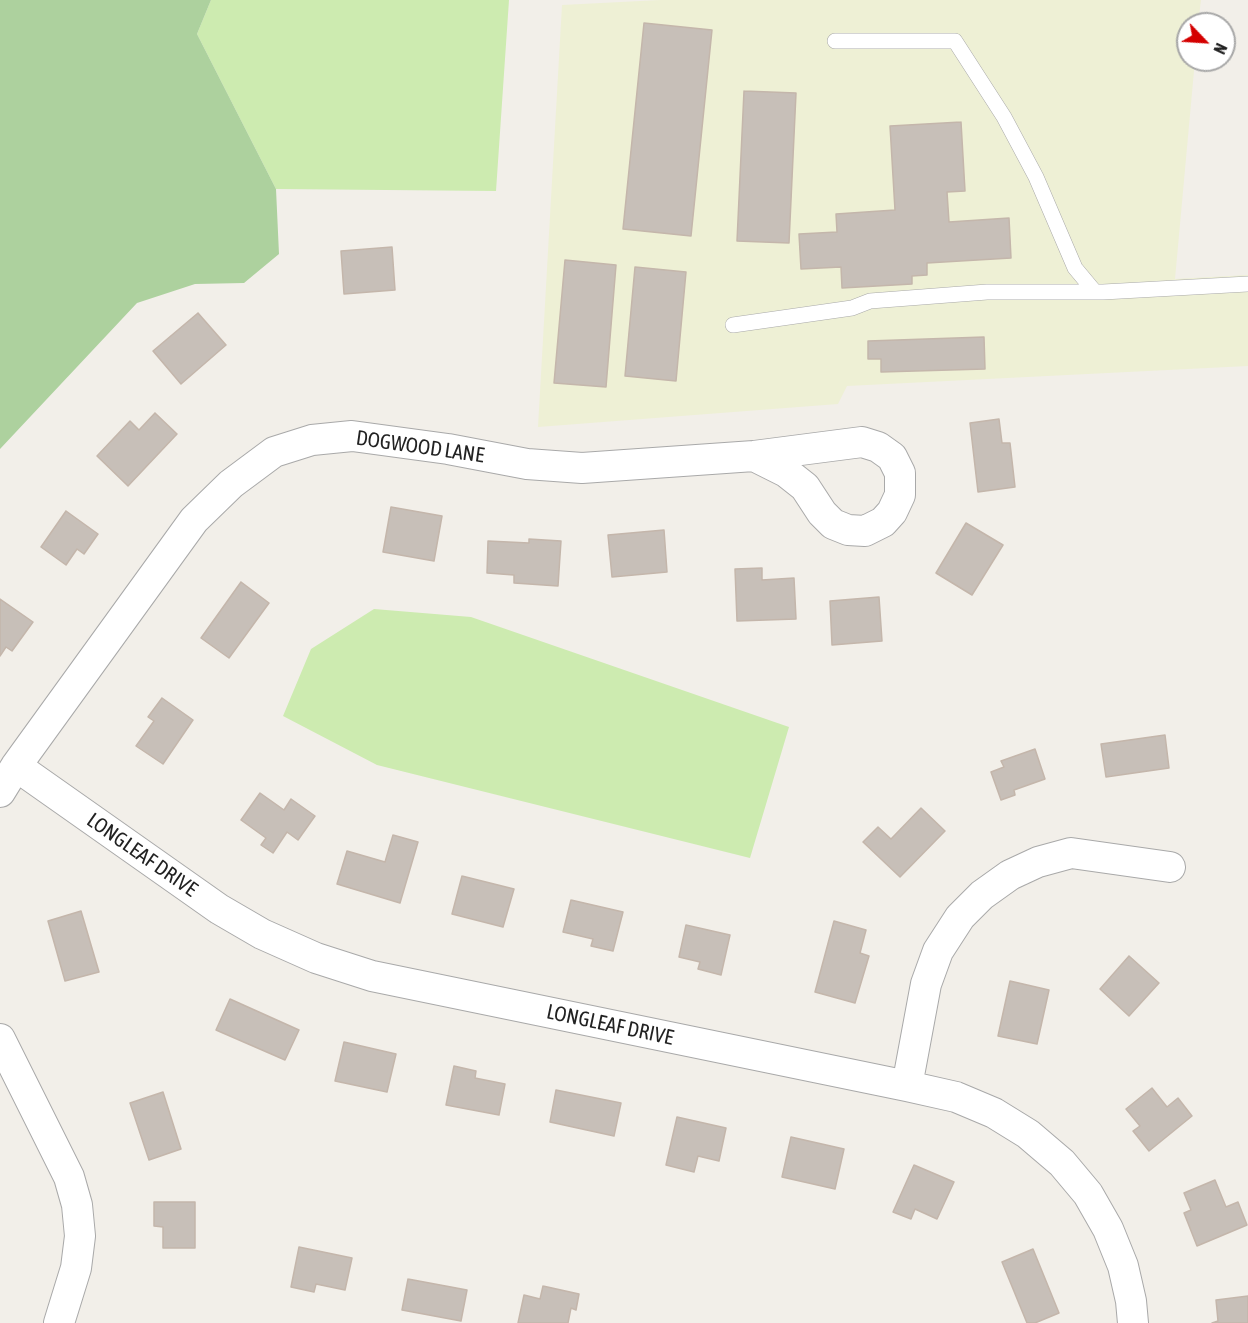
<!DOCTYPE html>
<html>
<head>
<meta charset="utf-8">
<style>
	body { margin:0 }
	#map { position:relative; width:1248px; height:1323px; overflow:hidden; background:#f2efe9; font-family:"Asap Condensed",sans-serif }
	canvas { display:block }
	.north { position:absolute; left:1176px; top:12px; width:60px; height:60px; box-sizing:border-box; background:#fff; border:2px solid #a7a7a7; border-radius:50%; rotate:115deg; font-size:16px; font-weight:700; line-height:24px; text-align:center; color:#222 }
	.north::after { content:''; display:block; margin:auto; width:21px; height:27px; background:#d40000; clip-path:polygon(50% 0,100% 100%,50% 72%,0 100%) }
</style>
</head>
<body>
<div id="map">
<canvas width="1248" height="1323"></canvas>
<div class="north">N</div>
</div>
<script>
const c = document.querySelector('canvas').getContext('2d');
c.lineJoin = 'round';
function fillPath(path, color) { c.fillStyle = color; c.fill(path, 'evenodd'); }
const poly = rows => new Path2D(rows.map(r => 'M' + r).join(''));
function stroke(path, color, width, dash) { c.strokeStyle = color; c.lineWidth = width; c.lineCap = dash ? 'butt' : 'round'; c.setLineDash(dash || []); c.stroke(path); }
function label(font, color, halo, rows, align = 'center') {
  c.font = font + ' "Asap Condensed",sans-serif'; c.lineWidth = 4.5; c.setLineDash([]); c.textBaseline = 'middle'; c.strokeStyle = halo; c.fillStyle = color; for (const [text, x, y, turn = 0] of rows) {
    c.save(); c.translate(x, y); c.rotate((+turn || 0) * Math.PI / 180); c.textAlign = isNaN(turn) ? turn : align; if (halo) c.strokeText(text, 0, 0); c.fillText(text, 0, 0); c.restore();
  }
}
const farmland = poly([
	[660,0,1201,0,1198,24,1188,24,1188,60,1195,60,1175,279,1248,275,1248,366,847,386,838,404,538,427,562,5]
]);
const grass = poly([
	[211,0,509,0,496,191,276,189,197,34],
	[374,609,471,617,789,727,750,858,377,765,283,716,311,649]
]);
const forest = poly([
	[0,0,211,0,197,34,276,189,279,254,244,283,195,284,137,303,0,449]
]);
const building = poly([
	[644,23,712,30,691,236,623,229,644,23],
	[744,91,796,93,789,243,737,241,744,91],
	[961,122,965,191,947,192,949,222,1009,218,1011,258,927,263,927,275,912,276,912,284,842,288,841,267,801,269,799,234,837,232,836,214,895,210,890,126,961,122],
	[392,247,395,290,344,294,341,251,392,247],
	[565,260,616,265,606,387,554,383,565,260],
	[635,267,686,272,676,381,625,376,635,267],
	[198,313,226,345,181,384,153,351,198,313],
	[984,337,985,369,881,372,881,359,868,359,868,341,984,337],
	[155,413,177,434,128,486,97,456,130,421,139,430,155,413],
	[999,419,1002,443,1010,443,1015,487,978,492,970,423,999,419],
	[391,507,442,516,434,561,383,552,391,507],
	[66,511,98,534,84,554,77,549,66,565,41,547,66,511],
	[966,523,1003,545,972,595,936,573,966,523],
	[664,530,667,572,612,577,608,535,664,530],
	[529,539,561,541,558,586,514,583,514,575,487,573,488,541,529,543,529,539],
	[762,568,762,580,794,578,796,619,737,621,735,569,762,568],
	[241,582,269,603,229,658,201,638,241,582],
	[879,597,882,641,832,645,830,601,879,597],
	[0,599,33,622,12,651,6,647,0,656,0,599],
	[162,698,193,720,163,764,136,746,154,721,148,717,162,698],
	[1165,735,1169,768,1106,777,1101,744,1165,735],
	[1035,749,1045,779,1014,790,1015,795,1001,800,991,772,1004,767,1001,761,1035,749],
	[260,793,284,810,291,799,315,816,298,840,287,832,273,853,261,845,266,838,241,820,260,793],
	[921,808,945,831,900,877,863,842,878,827,891,839,921,808],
	[393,835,418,842,400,903,337,884,347,851,385,862,393,835],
	[462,876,514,889,503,927,452,914,462,876],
	[571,900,623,912,613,951,591,946,593,939,563,932,571,900],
	[81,911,99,972,65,981,48,921,81,911],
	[834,921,866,930,860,953,869,956,855,1003,815,992,834,921],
	[686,925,730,935,721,975,698,969,700,962,679,957,686,925],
	[1129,956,1159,983,1129,1016,1100,989,1129,956],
	[1010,981,1049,990,1037,1044,998,1036,1010,981],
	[230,999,299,1030,285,1060,216,1030,230,999],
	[344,1042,396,1054,387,1092,335,1081,344,1042],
	[454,1066,476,1071,475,1078,505,1084,499,1115,446,1105,454,1066],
	[1152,1088,1167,1107,1178,1098,1192,1116,1149,1151,1133,1131,1140,1126,1126,1109,1152,1088],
	[556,1090,621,1103,614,1136,550,1122,556,1090],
	[163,1092,181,1149,149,1160,130,1103,163,1092],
	[677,1117,726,1128,719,1161,698,1156,694,1172,666,1165,677,1117],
	[791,1137,844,1149,835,1189,782,1177,791,1137],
	[914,1165,954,1182,937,1219,915,1209,911,1219,893,1212,914,1165],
	[1215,1180,1226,1207,1238,1202,1247,1225,1197,1246,1184,1213,1191,1210,1184,1193,1215,1180],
	[154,1202,195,1202,195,1248,163,1248,163,1227,154,1226,154,1202],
	[299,1247,352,1258,345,1290,316,1284,314,1292,291,1287,299,1247],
	[1033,1249,1059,1313,1035,1323,1027,1323,1002,1262,1033,1249],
	[408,1279,467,1290,461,1321,402,1310,408,1279],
	[543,1286,579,1294,576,1310,571,1308,568,1323,518,1323,524,1295,540,1299,543,1286],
	[1248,1296,1248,1323,1212,1323,1218,1321,1216,1300,1248,1296]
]);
const lane = poly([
	[835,41,955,41,1004,117,1036,177,1075,268,1095,292],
	[733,325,852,308,870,301,987,292,1103,292,1248,284]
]);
const street = poly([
	[16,766,219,909,262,934,316,958,372,976,907,1086,956,1097,994,1113,1028,1134,1062,1163,1088,1194,1108,1229,1123,1266,1131,1301,1133,1323],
	[0,792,16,766,194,520,231,484,274,452,312,440,352,436,448,449,527,464,582,468,754,456,862,442,878,447,892,457,900,473,900,495,892,512,883,522,865,531,848,530,833,524,822,513,805,487,786,472,754,456],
	[0,1039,69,1177,77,1205,80,1236,76,1268,59,1323],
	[907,1086,926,984,938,951,960,917,982,895,1010,875,1038,862,1071,853,1170,867]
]);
const streetNames = [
	["DOGWOOD LANE",420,447,8],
	["LONGLEAF DRIVE",142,855,35],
	["LONGLEAF DRIVE",610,1025,12]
];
fillPath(farmland, '#eef0d5');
fillPath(grass, '#cdebb0');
fillPath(forest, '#add19e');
fillPath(building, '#c7bfb8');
stroke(building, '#c4b6ab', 1.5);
stroke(lane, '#a9a9a9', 16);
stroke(street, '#a9a9a9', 32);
stroke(lane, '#fff', 15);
stroke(street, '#fff', 30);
label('21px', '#222', '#fff', streetNames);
</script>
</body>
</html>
